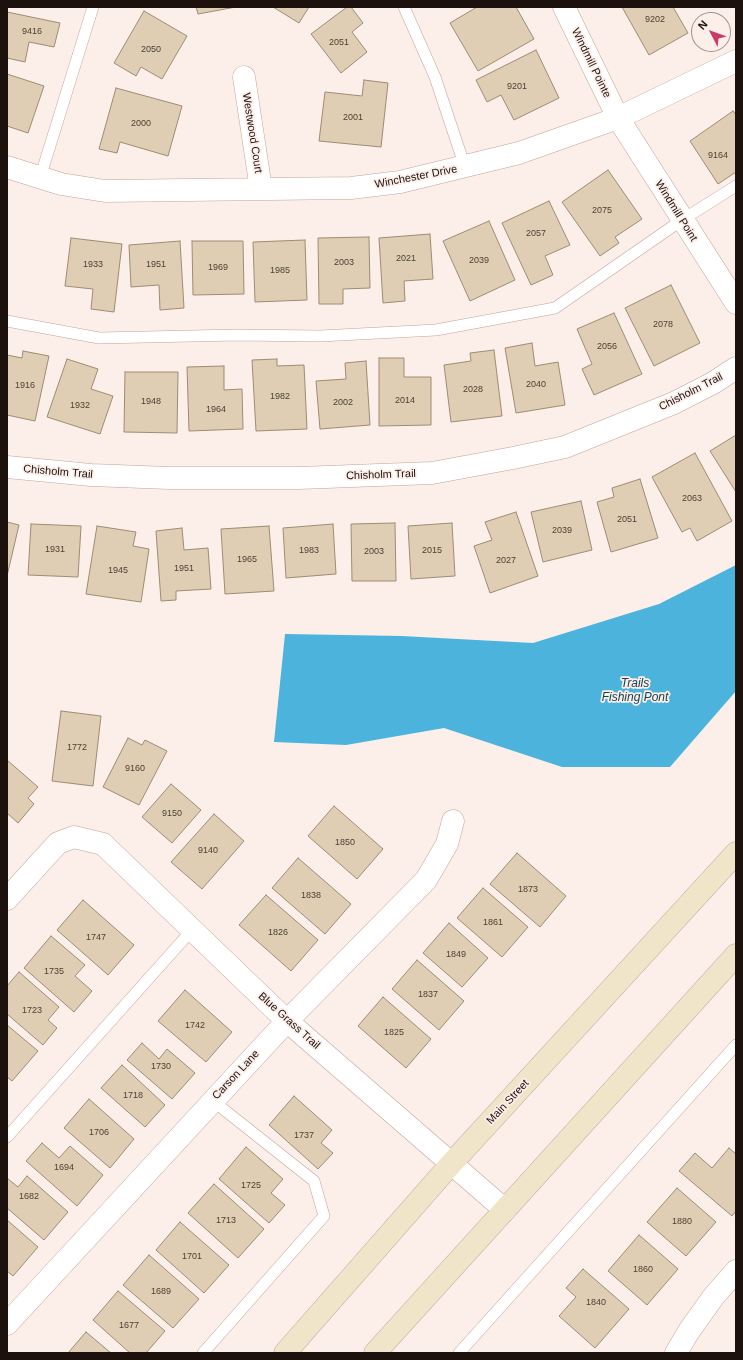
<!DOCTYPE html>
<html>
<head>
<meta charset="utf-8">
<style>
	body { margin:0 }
	#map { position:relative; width:743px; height:1360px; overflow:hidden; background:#fceee9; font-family:Helvetica,sans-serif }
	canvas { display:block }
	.frame { position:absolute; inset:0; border:8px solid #1c110d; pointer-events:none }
	.north { position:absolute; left:691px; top:12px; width:40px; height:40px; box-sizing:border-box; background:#fceee9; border:1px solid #a29691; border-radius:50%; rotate:311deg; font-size:11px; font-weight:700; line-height:16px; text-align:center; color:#1c110d }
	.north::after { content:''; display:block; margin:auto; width:14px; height:18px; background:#c93b68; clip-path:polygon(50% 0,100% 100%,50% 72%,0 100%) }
</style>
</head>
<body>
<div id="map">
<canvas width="743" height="1360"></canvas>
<div class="frame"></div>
<div class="north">N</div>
</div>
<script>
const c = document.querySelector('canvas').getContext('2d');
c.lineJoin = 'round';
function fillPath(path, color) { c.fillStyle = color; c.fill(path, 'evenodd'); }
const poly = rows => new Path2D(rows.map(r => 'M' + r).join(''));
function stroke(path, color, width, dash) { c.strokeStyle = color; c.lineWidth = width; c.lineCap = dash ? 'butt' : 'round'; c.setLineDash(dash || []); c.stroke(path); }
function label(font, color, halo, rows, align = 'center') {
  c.font = font + ' Helvetica,sans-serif'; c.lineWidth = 3.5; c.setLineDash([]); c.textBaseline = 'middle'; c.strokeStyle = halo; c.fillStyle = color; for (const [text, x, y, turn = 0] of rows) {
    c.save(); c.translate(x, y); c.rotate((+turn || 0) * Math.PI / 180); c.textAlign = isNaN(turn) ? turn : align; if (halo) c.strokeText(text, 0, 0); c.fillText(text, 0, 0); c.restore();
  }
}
const water = poly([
	[736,565,736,691,670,767,562,767,444,728,346,745,274,742,285,634,401,636,533,643,659,604]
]);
const building = poly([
	[196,7,236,7,198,14,196,7],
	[273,7,309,7,299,23,273,7],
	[347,7,351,7,363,23,352,32,367,52,341,73,311,34,347,7],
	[477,7,516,7,534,39,478,71,450,23,477,7],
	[622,7,673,7,688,33,649,55,622,7],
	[144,11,187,36,162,79,141,67,136,76,114,63,144,11],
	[7,12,60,23,54,47,29,42,25,62,7,58,7,12],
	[536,50,559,98,514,120,501,95,487,102,476,80,536,50],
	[7,74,44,86,28,133,7,126,7,74],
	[364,80,388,83,381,147,319,141,325,92,362,96,364,80],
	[116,88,182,106,168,156,120,142,117,153,99,149,116,88],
	[733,111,736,115,736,172,718,184,690,141,733,111],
	[608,170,642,219,615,237,619,243,600,256,562,202,608,170],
	[549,201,570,245,545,256,553,275,531,285,502,223,549,201],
	[489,221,515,280,470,301,443,241,489,221],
	[430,234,433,279,404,281,405,301,383,303,379,238,430,234],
	[369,237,370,288,343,289,343,304,319,304,318,238,369,237],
	[71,238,122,244,114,312,91,309,93,289,65,286,71,238],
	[305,240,307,300,255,302,253,242,305,240],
	[180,241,184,308,160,310,159,285,131,287,129,245,180,241],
	[192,241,243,241,244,294,193,295,192,241],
	[671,285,700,343,654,366,625,308,671,285],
	[614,313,642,374,594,395,582,369,592,364,577,329,614,313],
	[532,343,535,366,558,362,565,405,516,413,505,348,532,343],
	[494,350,502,416,451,422,444,365,471,361,470,353,494,350],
	[23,351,49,356,35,421,7,415,7,355,22,358,23,351],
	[379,358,404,358,404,377,431,377,431,425,379,426,379,358],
	[67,359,98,369,91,389,113,396,100,434,47,417,67,359],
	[277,359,277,366,304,365,307,429,256,431,252,360,277,359],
	[366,361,370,425,320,429,316,381,346,379,345,363,366,361],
	[224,366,224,390,242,389,243,429,189,431,187,367,224,366],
	[125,372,178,372,177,433,124,432,125,372],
	[736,435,736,492,710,451,736,435],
	[695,453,732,521,697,541,690,528,682,532,652,477,695,453],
	[640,479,658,538,611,552,597,502,614,497,612,488,640,479],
	[581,501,592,550,543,562,531,512,581,501],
	[516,512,538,576,490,593,474,546,492,540,485,522,516,512],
	[7,522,19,525,7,576,7,522],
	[395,523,396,581,352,581,351,524,395,523],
	[452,523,455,576,411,579,408,526,452,523],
	[31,524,81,526,78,577,28,575,31,524],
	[333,524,336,574,286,578,283,528,333,524],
	[97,526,136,532,133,546,149,549,141,602,86,594,97,526],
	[269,526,274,591,225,594,221,529,269,526],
	[182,528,184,550,208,548,211,589,176,591,176,600,161,601,156,531,182,528],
	[61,711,101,716,93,786,52,781,61,711],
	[128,738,142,745,145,740,167,751,139,805,103,787,128,738],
	[7,760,38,787,28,798,34,804,18,823,7,813,7,760],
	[171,784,201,810,172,843,142,817,171,784],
	[334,806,383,849,357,879,308,836,334,806],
	[214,814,244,841,202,889,171,862,214,814],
	[517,853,566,896,540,927,490,884,517,853],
	[298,858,351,904,325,934,272,888,298,858],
	[483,888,528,927,502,957,457,918,483,888],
	[266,895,318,940,291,971,239,925,266,895],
	[83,900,134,945,108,975,57,930,83,900],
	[449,923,488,958,462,987,423,953,449,923],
	[51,936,85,965,75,976,92,991,74,1012,24,968,51,936],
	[417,960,464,1001,439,1030,392,989,417,960],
	[19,972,59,1007,48,1020,57,1028,43,1045,7,1014,7,986,19,972],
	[185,990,232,1032,206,1062,158,1021,185,990],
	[383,997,431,1039,406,1068,358,1026,383,997],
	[7,1025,38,1051,12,1081,7,1077,7,1025],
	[142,1043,159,1059,167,1049,195,1073,172,1099,127,1060,142,1043],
	[122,1065,165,1105,145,1127,101,1088,122,1065],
	[294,1096,332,1130,321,1143,333,1153,318,1169,269,1125,294,1096],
	[89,1099,134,1139,110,1168,64,1128,89,1099],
	[42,1143,59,1158,70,1146,103,1175,77,1206,26,1161,42,1143],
	[246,1147,283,1179,271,1193,285,1205,269,1223,219,1179,246,1147],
	[729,1148,736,1154,736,1211,732,1216,679,1171,695,1153,712,1168,729,1148],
	[27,1176,68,1212,44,1240,7,1208,7,1180,8,1179,18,1187,27,1176],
	[214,1184,264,1229,238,1258,188,1213,214,1184],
	[677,1188,716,1222,686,1256,647,1222,677,1188],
	[7,1220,38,1247,13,1276,7,1271,7,1220],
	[180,1222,229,1265,204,1293,156,1250,180,1222],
	[639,1235,678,1269,647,1305,608,1271,639,1235],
	[149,1255,199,1299,173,1328,123,1285,149,1255],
	[583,1269,629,1309,595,1348,559,1316,576,1297,566,1288,583,1269],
	[118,1291,165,1331,146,1353,130,1353,93,1320,118,1291],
	[86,1332,111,1353,68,1353,86,1332]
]);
const service = poly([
	[404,7,435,77,465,167],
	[40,178,93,7],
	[7,321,99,338,237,335,320,336,436,330,555,308,682,220,736,186],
	[7,1137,192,930],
	[203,1353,324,1216,314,1181,213,1101],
	[459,1353,736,1045]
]);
const minor = poly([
	[564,7,618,118,736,303],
	[244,77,261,189],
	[7,167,61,184,105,191,351,188,400,182,519,153,618,118,736,61],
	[7,467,91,475,169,478,299,478,432,473,513,458,565,447,674,403,713,383,736,368],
	[7,899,58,843,74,837,103,844,287,1021,505,1210],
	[7,1324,287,1021,426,880,447,844,453,821],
	[676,1353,689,1331,714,1296,736,1271]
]);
const secondary = poly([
	[285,1353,451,1164,736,853],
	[375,1353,736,955]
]);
const numberNames = [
	["9202",655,20],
	["9416",32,32],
	["2051",339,43],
	["2050",151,50],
	["9201",517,87],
	["2001",353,118],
	["2000",141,124],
	["9164",718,156],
	["2075",602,211],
	["2057",536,234],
	["2021",406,259],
	["2039",479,261],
	["2003",344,263],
	["1933",93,265],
	["1951",156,265],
	["1969",218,268],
	["1985",280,271],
	["2078",663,325],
	["2056",607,347],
	["2040",536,385],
	["1916",25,386],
	["2028",473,390],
	["1982",280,397],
	["2014",405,401],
	["1948",151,402],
	["2002",343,403],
	["1932",80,406],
	["1964",216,410],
	["2063",692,499],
	["2051",627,520],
	["2039",562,531],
	["1931",55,550],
	["1983",309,551],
	["2015",432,551],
	["2003",374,552],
	["1965",247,560],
	["2027",506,561],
	["1951",184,569],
	["1945",118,571],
	["1772",77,748],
	["9160",135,769],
	["9150",172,814],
	["1850",345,843],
	["9140",208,851],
	["1873",528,890],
	["1838",311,896],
	["1861",493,923],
	["1826",278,933],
	["1747",96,938],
	["1849",456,955],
	["1735",54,972],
	["1837",428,995],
	["1723",32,1011],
	["1742",195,1026],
	["1825",394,1033],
	["1730",161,1067],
	["1718",133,1096],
	["1706",99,1133],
	["1737",304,1136],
	["1694",64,1168],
	["1725",251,1186],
	["1682",29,1197],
	["1713",226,1221],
	["1880",682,1222],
	["1701",192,1257],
	["1860",643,1270],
	["1689",161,1292],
	["1840",596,1303],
	["1677",129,1326]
];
const streetNames = [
	["Windmill Pointe",591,63,64],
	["Westwood Court",252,133,81],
	["Winchester Drive",416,177,-11],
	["Windmill Point",676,211,58],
	["Chisholm Trail",691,392,-27],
	["Chisholm Trail",58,472,5],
	["Chisholm Trail",381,475,-2],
	["Blue Grass Trail",289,1021,42],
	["Carson Lane",236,1075,-47],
	["Main Street",508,1102,-47]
];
const waterNames = [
	["Trails",635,684],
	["Fishing Pont",635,698]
];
fillPath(water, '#4bb3dc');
fillPath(building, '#dfceb3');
stroke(building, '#9c8c73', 1);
stroke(service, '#c3a398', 12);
stroke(minor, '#c3a398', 23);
stroke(secondary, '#c3a398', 23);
stroke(service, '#fff', 11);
stroke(minor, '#fff', 22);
stroke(secondary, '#f0e5c8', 22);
label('9px', '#4d4036', null, numberNames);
label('11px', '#1c110d', '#fceee9', streetNames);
label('italic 12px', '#134051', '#fceee9', waterNames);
</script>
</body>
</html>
